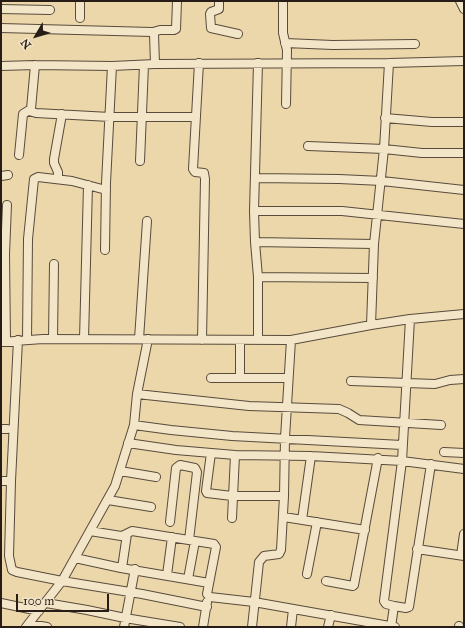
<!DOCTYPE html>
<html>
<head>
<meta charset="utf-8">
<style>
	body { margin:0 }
	#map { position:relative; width:465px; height:628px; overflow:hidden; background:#ebd7aa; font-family:"IM FELL Great Primer",serif }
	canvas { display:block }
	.frame { position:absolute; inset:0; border:2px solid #281c17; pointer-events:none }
	.north { position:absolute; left:16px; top:16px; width:40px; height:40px; -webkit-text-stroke:3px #f2e5c8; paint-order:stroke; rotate:232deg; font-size:11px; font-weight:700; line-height:16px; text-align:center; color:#281c17 }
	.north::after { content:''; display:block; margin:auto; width:14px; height:18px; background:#281c17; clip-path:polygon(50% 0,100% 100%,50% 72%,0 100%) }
	.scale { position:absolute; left:16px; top:594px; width:93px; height:18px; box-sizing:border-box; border:2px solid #281c17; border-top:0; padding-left:5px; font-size:12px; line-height:14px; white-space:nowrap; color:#281c17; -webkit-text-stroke:3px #f2e5c8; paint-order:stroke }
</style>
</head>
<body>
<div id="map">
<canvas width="465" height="628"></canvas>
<div class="frame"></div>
<div class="north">N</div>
<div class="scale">100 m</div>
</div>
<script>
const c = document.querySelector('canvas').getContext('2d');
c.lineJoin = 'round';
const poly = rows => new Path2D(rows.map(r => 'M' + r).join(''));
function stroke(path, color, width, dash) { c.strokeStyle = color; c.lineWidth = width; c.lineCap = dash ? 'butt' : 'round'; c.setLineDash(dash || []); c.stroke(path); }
const minor = poly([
	[80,1,80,18],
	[219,1,219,9,211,12,210,14,211,28,238,34],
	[283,1,283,33,287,50,286,104],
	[460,1,464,9],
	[1,9,50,10],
	[1,28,152,32,154,34,155,64],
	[153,32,160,30,174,30,176,29,177,1],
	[285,43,333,45,415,44],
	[199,63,193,169,195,172,204,173,205,179,202,340],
	[1,66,35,65,112,66,155,64,389,63,464,61],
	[29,111,36,113,110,117,195,117],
	[385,118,432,122,464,122],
	[308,146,384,149,422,153,464,153],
	[19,155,23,114,31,109,35,65],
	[140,161,144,65],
	[1,176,8,175],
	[256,178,339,179,382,181,464,190],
	[58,179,58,172,54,163,54,159,62,114],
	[254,211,342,211,464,224],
	[255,242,374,244],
	[105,250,106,183,112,66],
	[258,277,373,278],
	[410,319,402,461,464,469],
	[371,325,374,244,384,149,389,63],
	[53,339,54,264],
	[84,339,88,185],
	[139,339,147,221],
	[18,340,11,481,9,556,12,570,17,572,62,581,142,594,207,607],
	[27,340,28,239,34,179,38,177,72,181,106,190],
	[258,340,258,277,255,242,254,211,258,63],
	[6,341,5,254,7,205],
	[1,342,43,339,291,340,371,325,410,319,464,314],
	[211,378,288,378],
	[240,378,240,340],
	[351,381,435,384,450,380,464,379],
	[137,394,249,406,339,409,348,413,359,420,441,425],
	[134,425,171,430,232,436,402,445],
	[1,429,7,429],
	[128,443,176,450,235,455],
	[444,452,464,453],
	[211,453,206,491,207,493,232,496,284,496],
	[120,471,156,477],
	[1,481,11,481],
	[108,500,151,507],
	[284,517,365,530],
	[232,518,235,455,311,456,402,461,384,601,386,604,394,606,391,627],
	[302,520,311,456],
	[170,522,176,468,180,465,195,468,197,472,189,540],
	[90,531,121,536,124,535,132,531,214,544,216,547,207,594,210,597,254,602,395,627],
	[417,549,464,556],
	[461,555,464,534],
	[75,558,121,568,209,583],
	[122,568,127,534],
	[307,574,317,522],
	[167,575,172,537],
	[188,579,195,541],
	[326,581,353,586,354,585,378,458],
	[1,603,39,611],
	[46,603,87,610,125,618,180,627],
	[394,606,406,608,409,607,431,464],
	[29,624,47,627],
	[26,627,62,581,115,486,134,425,137,394,148,339],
	[124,627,135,569],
	[203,627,207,602],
	[252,627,259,562,264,556,279,554,281,550,284,496,285,438,291,340],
	[291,627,293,609],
	[328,627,331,615],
	[459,627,459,626]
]);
stroke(minor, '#594b3c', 10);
stroke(minor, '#f2e5c8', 8);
</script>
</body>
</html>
